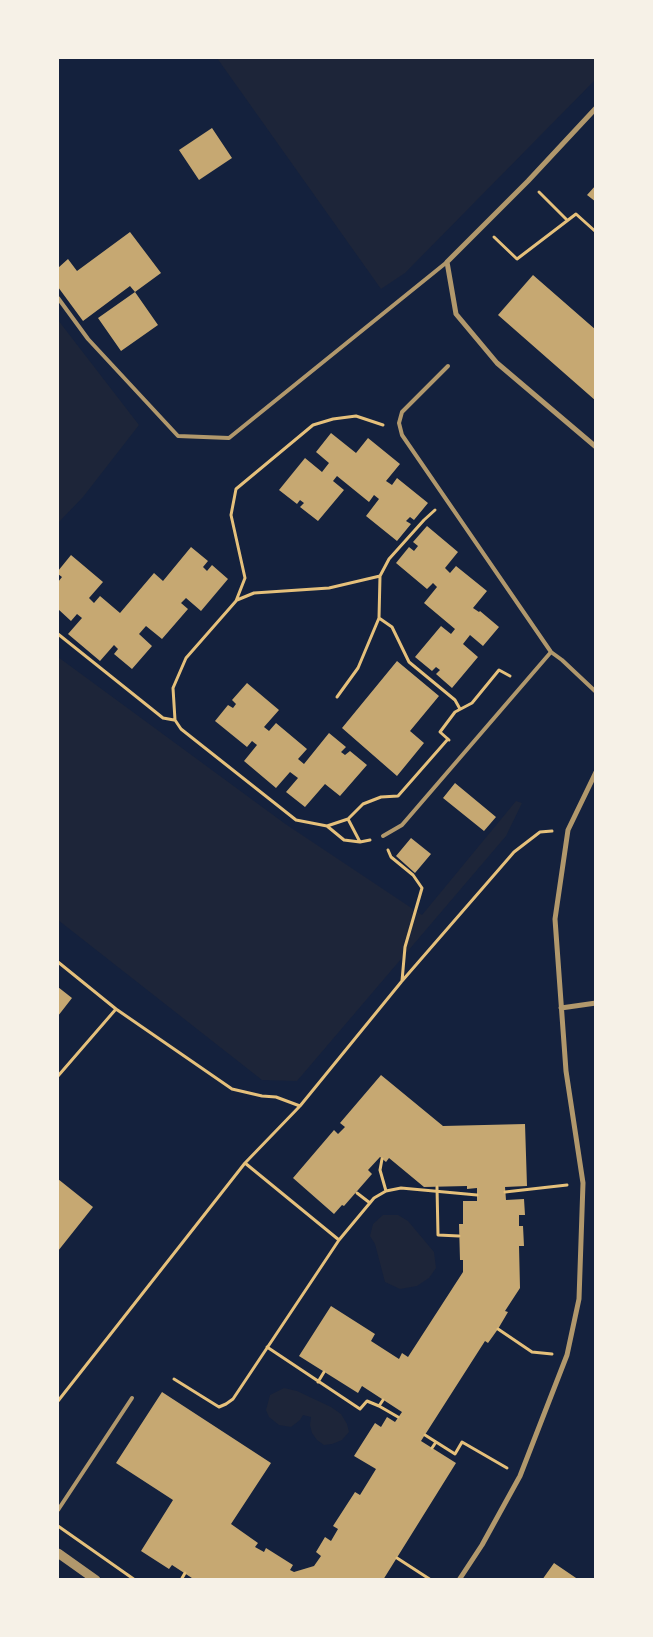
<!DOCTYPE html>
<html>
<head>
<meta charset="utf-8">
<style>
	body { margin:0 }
	#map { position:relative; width:653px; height:1637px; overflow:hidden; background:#14213d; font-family:"PT Sans",sans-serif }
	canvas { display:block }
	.frame { position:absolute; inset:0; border:59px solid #f6f1e7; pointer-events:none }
</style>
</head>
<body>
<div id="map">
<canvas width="653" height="1637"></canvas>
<div class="frame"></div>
</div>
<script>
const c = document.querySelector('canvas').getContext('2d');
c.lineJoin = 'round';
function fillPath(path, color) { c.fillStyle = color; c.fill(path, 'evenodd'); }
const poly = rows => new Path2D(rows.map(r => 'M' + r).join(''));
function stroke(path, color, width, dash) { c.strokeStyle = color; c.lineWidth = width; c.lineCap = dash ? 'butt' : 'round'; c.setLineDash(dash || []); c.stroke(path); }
const green = poly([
	[217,58,595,58,595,80,405,273,381,289],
	[58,320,139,425,83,497,58,523],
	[58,657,284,823,422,915,516,801,522,803,506,836,297,1081,262,1080,58,920],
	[383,1215,398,1215,408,1221,434,1252,436,1268,429,1278,417,1286,400,1289,385,1282,375,1244,370,1236,373,1224],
	[284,1388,297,1391,331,1407,341,1414,347,1424,349,1432,342,1440,332,1444,324,1445,317,1440,312,1433,310,1425,311,1417,303,1415,300,1420,291,1427,279,1425,269,1417,266,1410,270,1395]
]);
const building = poly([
	[212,128,232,158,199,180,179,150],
	[596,185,596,202,587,195],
	[130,232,161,273,135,292,130,286,83,321,58,287,58,268,68,259,77,271],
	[533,275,596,330,596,401,498,315],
	[135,292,158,325,121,351,98,318],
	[331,433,356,453,368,438,400,464,386,481,392,485,397,478,428,503,414,520,410,517,406,521,411,524,397,541,366,516,379,499,374,495,369,502,337,476,333,481,344,490,318,521,300,507,304,503,300,500,297,504,279,490,305,458,322,472,329,463,316,452],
	[427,526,458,552,445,568,450,573,456,566,487,591,473,608,479,612,480,611,499,627,483,646,470,635,463,644,478,657,452,688,436,674,440,670,436,667,432,671,415,657,441,626,451,634,455,629,424,603,437,587,433,583,427,589,396,563,409,547,414,551,418,546,413,542],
	[191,547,208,561,203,567,207,571,212,565,228,579,201,611,186,598,181,603,188,609,162,639,146,626,139,634,152,646,132,669,114,654,118,649,114,645,100,661,68,634,82,618,77,614,71,621,58,609,58,582,62,577,58,574,58,571,71,555,103,582,89,598,94,603,100,596,120,613,154,573,163,581],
	[397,661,439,696,410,731,424,743,397,776,342,728],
	[247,683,279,710,264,727,269,731,276,723,307,749,298,759,304,764,329,733,346,747,341,752,345,755,350,751,367,765,340,796,325,784,305,807,286,792,298,778,290,772,276,788,244,761,257,745,252,741,247,747,215,721,228,705,233,708,236,704,232,700],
	[455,783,496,817,484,831,443,798],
	[411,838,431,854,415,873,396,856],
	[58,987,72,998,58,1016],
	[381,1075,443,1126,525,1124,527,1186,505,1187,506,1200,524,1199,525,1215,519,1215,519,1226,523,1226,524,1246,519,1246,520,1288,505,1311,508,1312,498,1329,488,1343,485,1341,421,1441,456,1463,383,1580,195,1580,172,1565,169,1569,141,1551,173,1500,116,1463,162,1392,271,1463,231,1524,258,1543,255,1547,264,1552,266,1548,293,1565,290,1570,294,1572,314,1566,321,1556,316,1552,325,1537,331,1541,338,1529,333,1526,355,1492,360,1495,376,1469,354,1456,375,1423,381,1427,387,1417,395,1422,402,1412,362,1386,358,1393,299,1356,331,1306,375,1334,371,1341,399,1359,402,1353,408,1357,463,1272,463,1260,460,1260,459,1224,463,1224,463,1201,477,1201,477,1188,467,1189,467,1186,424,1187,389,1158,386,1162,380,1157,368,1170,372,1174,344,1206,342,1205,334,1214,293,1178,334,1130,338,1134,345,1127,340,1123],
	[58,1179,93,1207,58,1251],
	[554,1563,579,1580,542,1580]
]);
const path = poly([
	[539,192,567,220],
	[494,237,517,259,576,214,596,232],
	[237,600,254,593,329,588,380,576],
	[379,618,392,627,409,662,455,700,460,709],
	[58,634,163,718,174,720],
	[337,697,358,668,379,618,380,576,389,559,424,520,435,510],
	[449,740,440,732,455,712,472,703,499,670,510,676],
	[348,819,360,842],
	[327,826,348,819,363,804,381,797,398,796,448,739],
	[370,840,360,842,344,840,327,826,296,820,181,729,175,720,173,688,186,658,236,601,245,578,231,515,236,489,313,425,333,419,356,416,383,425],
	[388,850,391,857,413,875,422,888,405,947,402,981],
	[58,962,116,1009,232,1089,262,1096,276,1097,300,1106],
	[58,1076,116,1009],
	[382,1159,380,1170,386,1191],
	[245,1163,339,1240],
	[437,1187,438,1235,459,1236],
	[505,1192,567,1185],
	[357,1193,370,1203],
	[498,1329,532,1352,552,1354],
	[267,1347,360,1409,367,1401,379,1406,398,1417],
	[174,1379,219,1407,226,1404,233,1399,339,1240,374,1198,386,1191,401,1188,477,1195],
	[318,1382,324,1372],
	[58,1401,245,1163,300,1106,402,981,514,852,540,832,552,831],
	[379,1406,383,1400],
	[425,1435,455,1454,462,1442,507,1468],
	[432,1448,436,1442],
	[58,1526,135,1580],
	[397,1558,431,1580],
	[181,1580,185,1573]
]);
const service = poly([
	[58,298,88,339,178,436,229,438,447,262],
	[448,366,402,412,399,423,402,435,551,652,562,660,596,692],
	[383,836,402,825,551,652],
	[58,1510,132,1398]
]);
const minor = poly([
	[596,108,528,181,447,262,456,314,497,363,596,447],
	[561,1008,596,1003],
	[459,1580,482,1545,520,1476,567,1355,579,1299,583,1183,566,1071,555,919,568,830,596,772]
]);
const tertiary = poly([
	[58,1553,96,1580]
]);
fillPath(green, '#1d2539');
fillPath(building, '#c6a872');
stroke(path, '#e5c07b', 3);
stroke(service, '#b1986c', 4);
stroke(minor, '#b1986c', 5);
stroke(tertiary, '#b1986c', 9);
</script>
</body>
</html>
